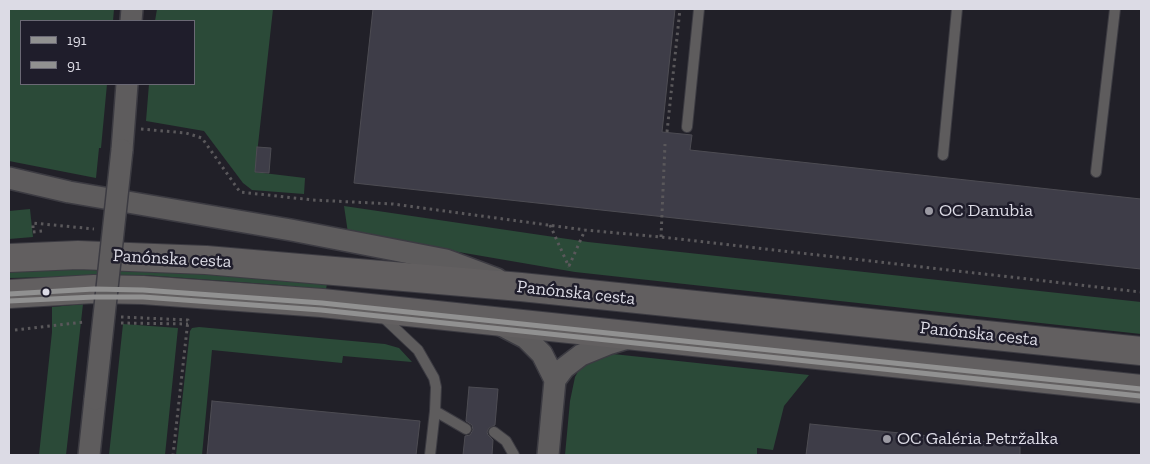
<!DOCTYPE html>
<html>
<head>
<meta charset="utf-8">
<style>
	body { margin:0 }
	#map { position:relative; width:1150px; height:464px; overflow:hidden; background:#212028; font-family:"Zilla Slab",serif }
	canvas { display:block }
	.frame { position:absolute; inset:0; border:10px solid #dcdbe5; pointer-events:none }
	.legend { position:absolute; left:20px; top:20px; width:175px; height:65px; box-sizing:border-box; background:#1f1d2b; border:1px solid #6b6975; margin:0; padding:6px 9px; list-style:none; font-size:15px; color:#dcdbe5 }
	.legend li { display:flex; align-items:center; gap:10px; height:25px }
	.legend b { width:25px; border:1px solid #6b6975 }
</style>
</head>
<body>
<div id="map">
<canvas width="1150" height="464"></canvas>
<div class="frame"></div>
<ul class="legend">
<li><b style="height:6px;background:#919191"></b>191</li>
<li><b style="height:6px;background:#919191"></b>91</li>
</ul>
</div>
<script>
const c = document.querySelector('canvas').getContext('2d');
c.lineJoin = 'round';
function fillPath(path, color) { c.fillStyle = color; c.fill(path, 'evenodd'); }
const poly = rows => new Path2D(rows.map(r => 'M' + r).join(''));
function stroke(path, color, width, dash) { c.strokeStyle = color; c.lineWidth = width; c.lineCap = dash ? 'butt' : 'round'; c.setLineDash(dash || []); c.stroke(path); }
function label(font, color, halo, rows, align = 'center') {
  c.font = font + ' "Zilla Slab",serif'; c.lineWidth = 5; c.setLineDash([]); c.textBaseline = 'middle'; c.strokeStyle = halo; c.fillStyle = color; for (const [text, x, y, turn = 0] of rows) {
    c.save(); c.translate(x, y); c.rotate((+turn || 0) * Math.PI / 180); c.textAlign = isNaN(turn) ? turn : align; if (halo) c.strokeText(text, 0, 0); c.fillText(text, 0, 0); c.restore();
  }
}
const green = poly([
	[9,9,114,9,113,21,21,21,21,84,107,84,101,148,99,148,96,178,9,161],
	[157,9,273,9,255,172,305,178,304,194,252,190,243,183,204,131,146,121,149,84,194,84,194,21,155,21],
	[344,206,588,242,1141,302,1141,334,575,272,348,233],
	[30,209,33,237,9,239,9,211],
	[60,267,137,268,327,283,326,290,279,285,144,275,9,278,9,271],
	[83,304,66,455,39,455,52,332,52,307],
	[123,324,178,328,165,455,109,455],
	[199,327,385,344,399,348,412,362,343,356,342,363,212,350,202,455,176,455,190,331,192,328],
	[600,354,613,354,809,375,784,406,773,450,757,448,757,455,565,455,570,401,575,377,580,368]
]);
const building = poly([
	[373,9,675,9,662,132,692,135,690,150,1141,199,1141,269,354,183,373,9],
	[257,147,271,148,269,173,255,172,257,147],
	[469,387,498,389,495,425,489,428,487,432,488,435,493,440,492,455,463,455,465,436,470,435,473,430,472,425,466,421,469,387],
	[212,401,420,421,416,455,207,455,212,401],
	[810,424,1020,445,1020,455,806,455,810,424]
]);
const path = poly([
	[141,129,186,133,202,138,240,192,313,200,393,204,585,230,661,237,1141,292],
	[667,132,680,9],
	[550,225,569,267],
	[42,231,33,232,33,223,94,229],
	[661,237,665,144],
	[569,266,585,230],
	[121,317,188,320,173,455],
	[121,323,188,324],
	[15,330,85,322]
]);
const service = poly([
	[687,127,699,9],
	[943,155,957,9],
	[1096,172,1115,9],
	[382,316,418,350,434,378,436,387,435,411,430,455],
	[435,411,466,429],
	[494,432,506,441,514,455]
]);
const minor = poly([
	[131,21,132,9],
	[122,150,127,84],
	[9,178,69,192,291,230,446,260,497,279],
	[501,325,526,338,542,354,555,380,548,455],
	[555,380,564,368,581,355,608,344,628,338],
	[89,455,95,399]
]);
const secondary = poly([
	[9,258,78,255,206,260,521,287,1141,351],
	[9,294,94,289,143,290,322,303,1141,389]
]);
const minorBridge = poly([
	[95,399,122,150]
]);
const bus1 = poly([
	[9,294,94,289,143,290,322,303,1141,389]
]);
const bus2 = poly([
	[9,301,94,297,143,297,321,310,1140,396]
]);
const markers = [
	[929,211,5,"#9b9aa3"],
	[46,292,4.5,"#dcdbe5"],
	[887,439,5,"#9b9aa3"]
];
const poiNames = [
	["OC Danubia",939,211],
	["OC Galéria Petržalka",897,439]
];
const streetNames = [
	["Panónska cesta",172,259,3],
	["Panónska cesta",576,293,6],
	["Panónska cesta",979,334,6]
];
fillPath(green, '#2b4a38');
fillPath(building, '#3e3d48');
stroke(building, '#4d4c53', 1);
stroke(service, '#3c3b42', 12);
stroke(minor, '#3c3b42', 24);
stroke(secondary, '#3c3b42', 30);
stroke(path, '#5a585b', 3, [2.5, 4]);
stroke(service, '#5e5c5d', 10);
stroke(minor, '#5e5c5d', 21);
stroke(secondary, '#625f60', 28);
stroke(minorBridge, '#3c3b42', 24, []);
stroke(minorBridge, '#5e5c5d', 21);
stroke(bus1, '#919191', 5);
stroke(bus2, '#919191', 5);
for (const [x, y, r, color] of markers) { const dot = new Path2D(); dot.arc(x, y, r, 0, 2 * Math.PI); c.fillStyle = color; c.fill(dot); stroke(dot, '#1f1d2b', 2); }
label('18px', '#dcdbe5', '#1f1d2b', poiNames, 'left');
label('18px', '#dcdbe5', '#1f1d2b', streetNames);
</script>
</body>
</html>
